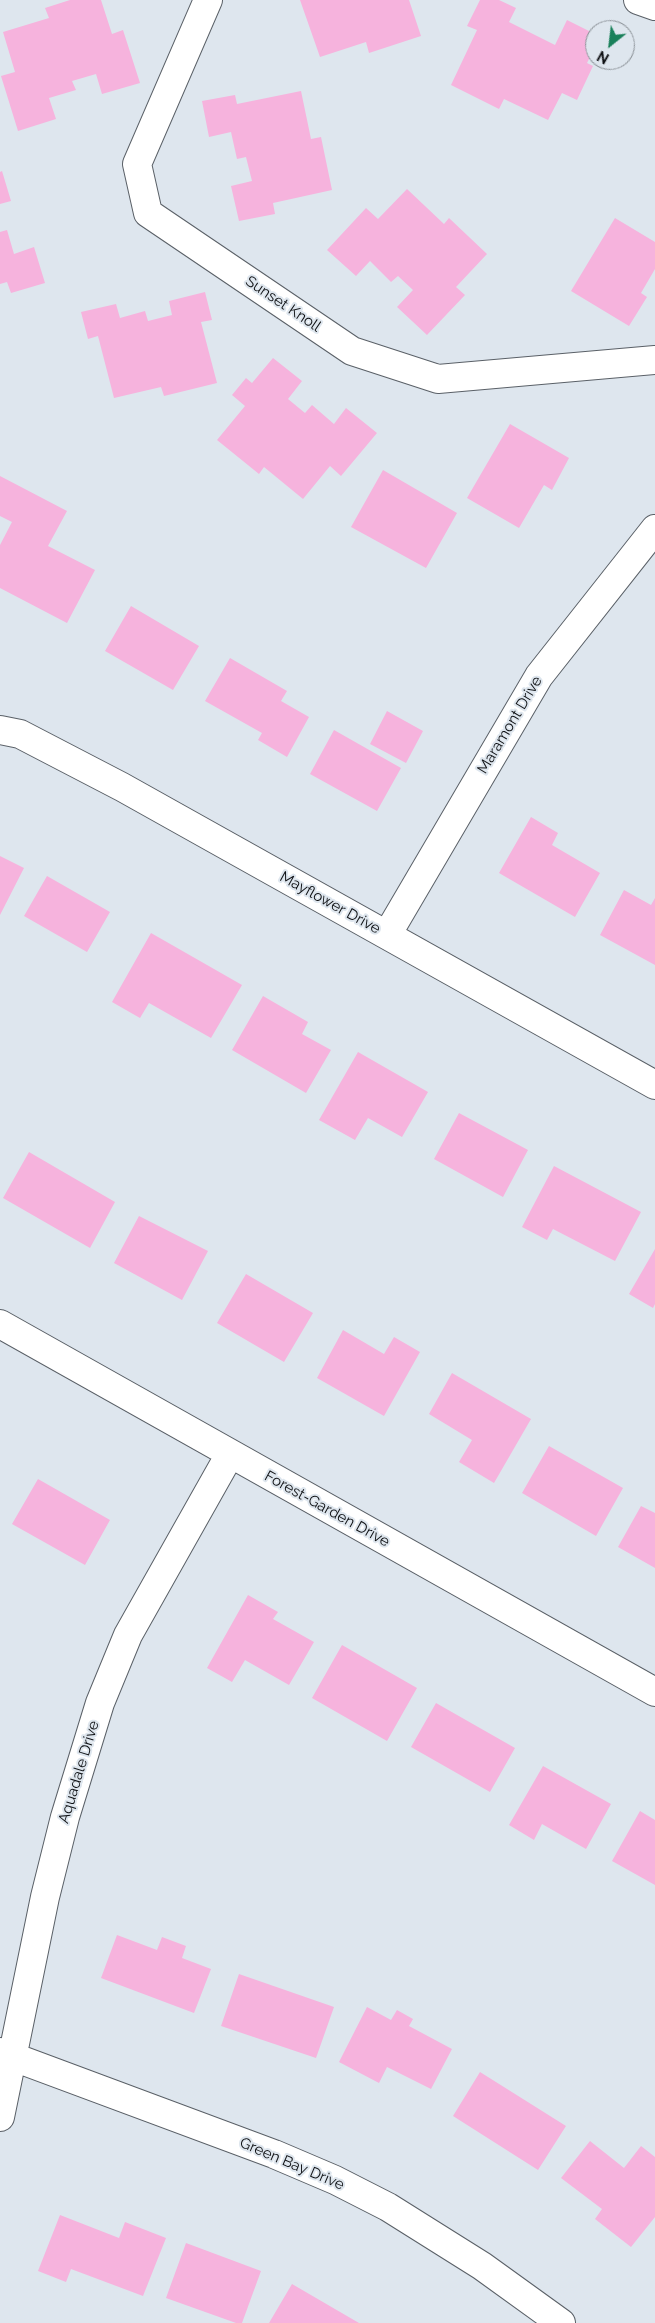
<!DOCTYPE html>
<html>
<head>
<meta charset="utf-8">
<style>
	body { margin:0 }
	#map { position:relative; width:655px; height:2323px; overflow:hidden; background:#dee6ee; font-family:Raleway,sans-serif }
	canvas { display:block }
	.north { position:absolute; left:585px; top:20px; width:50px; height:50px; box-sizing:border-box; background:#dee6ee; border:1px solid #8a9096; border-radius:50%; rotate:209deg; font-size:14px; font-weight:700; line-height:20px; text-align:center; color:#0d0f12 }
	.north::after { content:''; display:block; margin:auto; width:18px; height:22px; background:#19805a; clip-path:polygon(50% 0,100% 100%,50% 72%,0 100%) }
</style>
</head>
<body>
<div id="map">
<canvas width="655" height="2323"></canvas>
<div class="north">N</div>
</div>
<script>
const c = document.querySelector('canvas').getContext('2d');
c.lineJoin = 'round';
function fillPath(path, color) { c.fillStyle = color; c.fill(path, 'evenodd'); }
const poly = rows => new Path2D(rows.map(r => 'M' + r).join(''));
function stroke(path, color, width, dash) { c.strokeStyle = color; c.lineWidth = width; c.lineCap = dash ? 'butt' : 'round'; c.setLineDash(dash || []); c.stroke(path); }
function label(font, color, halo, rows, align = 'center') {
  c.font = font + ' Raleway,sans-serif'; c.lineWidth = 4; c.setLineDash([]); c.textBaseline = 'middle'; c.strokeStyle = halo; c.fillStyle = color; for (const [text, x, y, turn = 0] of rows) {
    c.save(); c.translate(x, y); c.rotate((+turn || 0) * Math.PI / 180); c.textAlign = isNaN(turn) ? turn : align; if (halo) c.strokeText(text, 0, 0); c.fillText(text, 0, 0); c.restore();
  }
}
const building = poly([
	[70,0,101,0,112,34,123,30,140,83,102,94,96,74,72,81,76,90,49,98,56,119,18,131,1,76,15,72,3,32,49,18,45,8],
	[300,0,409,0,421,36,369,53,366,42,320,57],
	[480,0,499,0,516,8,509,22,555,45,567,20,595,34,595,47,587,63,593,66,577,100,562,93,548,120,504,99,499,109,451,85,477,30,467,26],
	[301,91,311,139,321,137,332,190,273,203,275,214,239,221,231,186,252,181,246,157,237,159,231,132,209,137,202,101,235,95,237,104],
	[2,171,11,201,0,204,0,172],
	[407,189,444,224,449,218,487,254,456,287,465,295,427,335,397,307,413,290,398,276,391,282,370,261,356,276,327,250,366,208,378,219],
	[615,218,655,242,655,269,641,293,647,297,629,326,571,291],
	[7,230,14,254,34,247,45,283,11,293,7,282,0,284,0,232],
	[205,292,212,320,201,322,217,383,164,396,161,387,114,398,98,336,88,339,81,312,116,304,120,318,145,311,148,321,172,315,169,301],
	[273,358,302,381,288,399,305,413,312,405,334,424,346,408,377,433,341,476,330,466,303,499,264,467,259,474,217,440,245,406,232,395,246,378,252,383],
	[510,424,569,458,552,490,544,485,519,528,467,498],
	[383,470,457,513,426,568,351,527],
	[0,476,67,511,48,546,95,570,67,623,0,588,0,545,12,522,0,516],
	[131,606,199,646,173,690,105,651],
	[230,658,287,691,281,701,309,717,287,757,258,740,262,733,205,701],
	[387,711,423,731,406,763,370,744],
	[334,730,401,768,377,811,310,774],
	[531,817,558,833,552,845,600,873,575,917,499,873],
	[0,856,24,868,0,915],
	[47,876,110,912,87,952,24,916],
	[624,890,651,905,655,898,655,965,600,935],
	[151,933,242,985,211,1038,149,1003,140,1018,112,1002],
	[263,996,308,1022,302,1034,331,1050,306,1093,232,1050],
	[358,1052,428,1092,402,1137,368,1118,355,1140,319,1120],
	[459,1113,528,1150,503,1197,434,1159],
	[29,1152,115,1202,90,1248,3,1198],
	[554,1166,641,1212,615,1261,553,1229,547,1240,522,1227],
	[139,1216,208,1251,182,1300,114,1263],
	[655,1249,655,1304,653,1308,629,1294],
	[246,1274,313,1313,284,1362,217,1323],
	[343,1330,384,1354,394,1337,420,1352,384,1416,317,1378],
	[452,1373,531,1419,494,1483,459,1462,472,1440,429,1414],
	[549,1446,623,1488,596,1536,522,1493],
	[38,1479,110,1520,85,1565,12,1524],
	[641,1506,655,1513,655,1568,618,1547],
	[248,1595,278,1612,273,1619,314,1642,289,1685,245,1660,232,1682,207,1668],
	[342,1645,417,1688,387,1741,312,1698],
	[436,1703,515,1748,490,1792,411,1747],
	[543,1766,611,1804,586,1849,542,1824,534,1840,509,1825],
	[640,1811,655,1820,655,1885,612,1861],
	[117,1935,157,1950,162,1937,186,1946,182,1958,211,1969,194,2013,101,1978],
	[239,1974,334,2007,316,2058,221,2026],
	[367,2007,391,2020,397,2010,413,2019,409,2026,452,2049,431,2089,387,2067,379,2083,339,2062],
	[480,2072,566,2126,538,2170,453,2116],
	[590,2141,624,2168,641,2146,655,2157,655,2217,631,2247,595,2219,602,2209,561,2178],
	[60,2215,119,2238,125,2222,166,2238,143,2296,71,2269,66,2282,38,2271],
	[186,2243,261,2271,242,2323,236,2323,166,2298],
	[292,2284,359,2323,269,2323]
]);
const minor = poly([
	[208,0,137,164,148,213,352,351,438,379,655,360],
	[638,0,655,6],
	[0,730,20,734,122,787,655,1085],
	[387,935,539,676,655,529],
	[0,1324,655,1692],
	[0,2052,274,2154,335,2180,388,2207,482,2266,561,2323],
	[0,2117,45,1897,65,1817,100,1703,128,1635,230,1454]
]);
const streetNames = [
	["Sunset Knoll",283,304,34],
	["Maramont Drive",510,725,-59],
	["Mayflower Drive",330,903,29],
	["Forest-Garden Drive",327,1509,29],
	["Aquadale Drive",79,1772,-73],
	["Green Bay Drive",292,2164,23]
];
fillPath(building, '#f6b3dd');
stroke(minor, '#5a6067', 30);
stroke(minor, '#fff', 28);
label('15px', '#0d0f12', '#dee6ee', streetNames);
</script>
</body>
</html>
